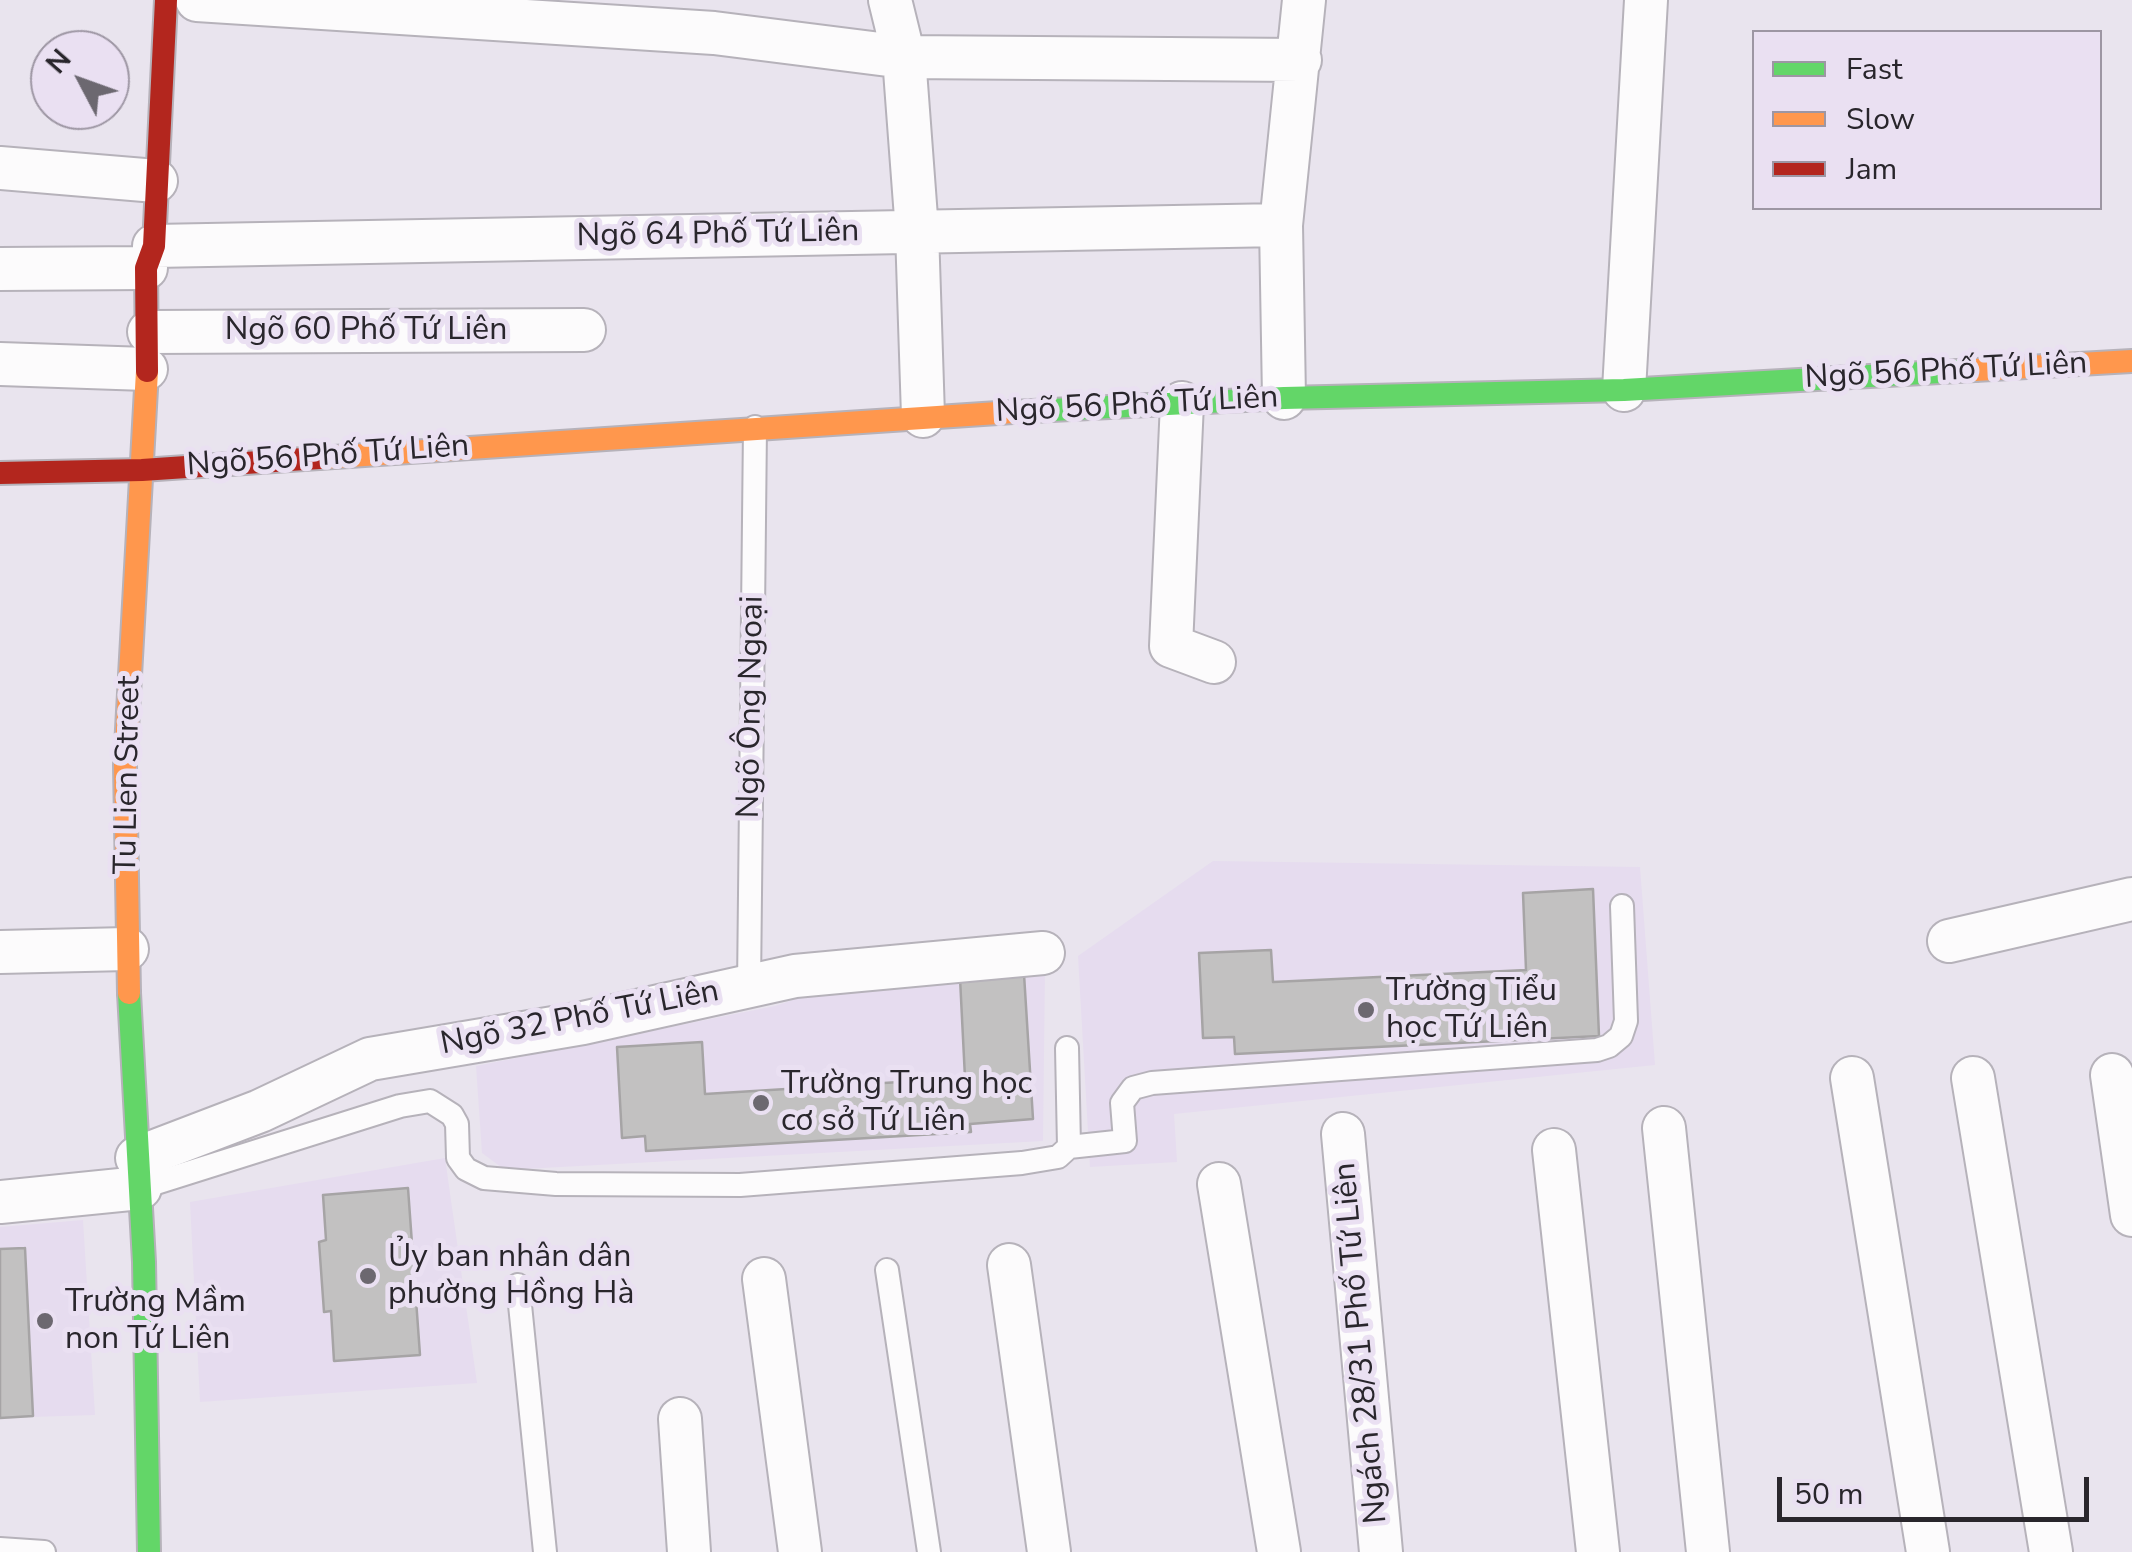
<!DOCTYPE html>
<html>
<head>
<meta charset="utf-8">
<style>
	body { margin:0 }
	#map { position:relative; width:2132px; height:1552px; overflow:hidden; background:#e9e4ee; font-family:"Nunito Sans",sans-serif }
	canvas { display:block }
	.legend { position:absolute; left:1752px; top:30px; width:350px; height:180px; box-sizing:border-box; background:#eae0f2; border:2px solid #9d96a3; margin:0; padding:12px 18px; list-style:none; font-size:30px; color:#29262c }
	.legend li { display:flex; align-items:center; gap:20px; height:50px }
	.legend b { width:50px; border:2px solid #9d96a3 }
	.north { position:absolute; left:30px; top:30px; width:100px; height:100px; box-sizing:border-box; background:#eae0f2; border:2px solid #9d96a3; border-radius:50%; rotate:311deg; font-size:28px; font-weight:700; line-height:40px; text-align:center; color:#29262c }
	.north::after { content:''; display:block; margin:auto; width:35px; height:45px; background:#6c6870; clip-path:polygon(50% 0,100% 100%,50% 72%,0 100%) }
	.scale { position:absolute; left:1777px; top:1477px; width:312px; height:45px; box-sizing:border-box; border:5px solid #29262c; border-top:0; padding-left:12px; font-size:30px; line-height:35px; white-space:nowrap; color:#29262c; -webkit-text-stroke:8px #eae0f2; paint-order:stroke }
</style>
</head>
<body>
<div id="map">
<canvas width="2132" height="1552"></canvas>
<ul class="legend">
<li><b style="height:12px;background:#63d668"></b>Fast</li>
<li><b style="height:12px;background:#ff974d"></b>Slow</li>
<li><b style="height:12px;background:#b3261e"></b>Jam</li>
</ul>
<div class="north">N</div>
<div class="scale">50 m</div>
</div>
<script>
const c = document.querySelector('canvas').getContext('2d');
c.lineJoin = 'round';
function fillPath(path, color) { c.fillStyle = color; c.fill(path, 'evenodd'); }
const poly = rows => new Path2D(rows.map(r => 'M' + r).join(''));
function stroke(path, color, width, dash) { c.strokeStyle = color; c.lineWidth = width; c.lineCap = dash ? 'butt' : 'round'; c.setLineDash(dash || []); c.stroke(path); }
function label(font, color, halo, rows, align = 'center') {
  c.font = font + ' "Nunito Sans",sans-serif'; c.lineWidth = 10; c.setLineDash([]); c.textBaseline = 'middle'; c.strokeStyle = halo; c.fillStyle = color; for (const [text, x, y, turn = 0] of rows) {
    c.save(); c.translate(x, y); c.rotate((+turn || 0) * Math.PI / 180); c.textAlign = isNaN(turn) ? turn : align; if (halo) c.strokeText(text, 0, 0); c.fillText(text, 0, 0); c.restore();
  }
}
const built = poly([
	[1213,861,1640,867,1655,1065,1174,1114,1177,1162,1090,1167,1078,956],
	[1045,968,1043,1141,505,1170,482,1153,476,1066,775,1006,840,984],
	[445,1158,477,1383,200,1402,190,1202],
	[83,1220,95,1415,0,1418,0,1227]
]);
const building = poly([
	[1593,889,1599,1036,1235,1054,1234,1037,1203,1038,1199,953,1271,950,1273,982,1526,970,1523,893,1593,889],
	[1024,974,1033,1119,970,1124,971,1132,646,1151,645,1136,622,1138,617,1047,702,1042,705,1094,965,1078,960,978,1024,974],
	[408,1188,420,1355,334,1361,331,1311,324,1312,319,1242,326,1240,323,1195,408,1188],
	[25,1248,33,1416,0,1418,0,1249,25,1248]
]);
const lane = poly([
	[749,987,755,427],
	[1069,1147,1125,1141,1122,1103,1133,1088,1152,1083,1597,1050,1609,1046,1621,1036,1626,1021,1622,906],
	[140,1188,400,1106,430,1101,452,1115,457,1124,458,1158,466,1169,484,1178,556,1184,740,1185,1022,1163,1058,1157,1069,1147,1067,1048],
	[887,1270,929,1552],
	[518,1285,545,1552],
	[0,1549,44,1552]
]);
const street = poly([
	[197,0,714,33,904,57,1300,60],
	[890,0,904,57,917,231,923,416],
	[0,168,156,181],
	[154,246,1281,225],
	[0,269,146,268],
	[149,332,584,330],
	[0,364,146,369],
	[1624,390,1646,0],
	[1284,398,1281,225,1304,0],
	[1182,403,1171,646,1214,662],
	[1949,941,2132,899],
	[0,952,127,949],
	[2112,1075,2132,1215],
	[1852,1078,1928,1552],
	[1973,1078,2051,1552],
	[1664,1128,1708,1552],
	[1343,1134,1381,1552],
	[1554,1150,1598,1552],
	[137,1158,260,1111,370,1059,583,1023,795,976,1043,953],
	[1219,1184,1279,1552],
	[0,1202,140,1188],
	[1009,1265,1049,1552],
	[764,1279,800,1552],
	[680,1419,689,1552]
]);
const fast = poly([
	[1013,412,1284,398,1624,390,1975,370],
	[129,993,144,1262,149,1552]
]);
const slow = poly([
	[1975,370,2132,361],
	[319,458,1013,412],
	[129,993,125,765,147,371]
]);
const jam = poly([
	[147,371,146,268,154,246,166,0],
	[0,473,142,470,319,458]
]);
const markers = [
	[1366,1010,10,"#6c6870"],
	[761,1103,10,"#6c6870"],
	[368,1276,10,"#6c6870"],
	[45,1321,10,"#6c6870"]
];
const streetNames = [
	["Ngõ 64 Phố Tứ Liên",718,235,-1],
	["Ngõ 60 Phố Tứ Liên",366,331],
	["Ngõ 56 Phố Tứ Liên",1946,372,-3],
	["Ngõ 56 Phố Tứ Liên",1137,406,-3],
	["Ngõ 56 Phố Tứ Liên",328,457,-4],
	["Ngõ Ông Ngoại",752,707,-89],
	["Tu Lien Street",129,775,-89],
	["Ngõ 32 Phố Tứ Liên",580,1019,-11],
	["Ngách 28/31 Phố Tứ Liên",1362,1343,-95]
];
const poiNames = [
	["Trường Tiểu",1386,992],
	["học Tứ Liên",1386,1029],
	["Trường Trung học",781,1085],
	["cơ sở Tứ Liên",781,1122],
	["Ủy ban nhân dân",388,1258],
	["phường Hồng Hà",388,1295],
	["Trường Mầm",65,1303],
	["non Tứ Liên",65,1340]
];
fillPath(built, '#e6dcef');
fillPath(building, '#c2c1c1');
stroke(building, '#a6a4a5', 2.5);
stroke(lane, '#b6b2ba', 26);
stroke(street, '#b6b2ba', 46);
stroke(fast, '#b6b2ba', 26);
stroke(slow, '#b6b2ba', 26);
stroke(jam, '#b6b2ba', 26);
stroke(lane, '#fcfbfc', 22);
stroke(street, '#fcfbfc', 42);
stroke(fast, '#63d668', 22);
stroke(slow, '#ff974d', 22);
stroke(jam, '#b3261e', 22);
for (const [x, y, r, color] of markers) { const dot = new Path2D(); dot.arc(x, y, r, 0, 2 * Math.PI); c.fillStyle = color; c.fill(dot); stroke(dot, '#eae0f2', 4); }
label('32px', '#29262c', '#eae0f2', streetNames);
label('32px', '#29262c', '#eae0f2', poiNames, 'left');
</script>
</body>
</html>
